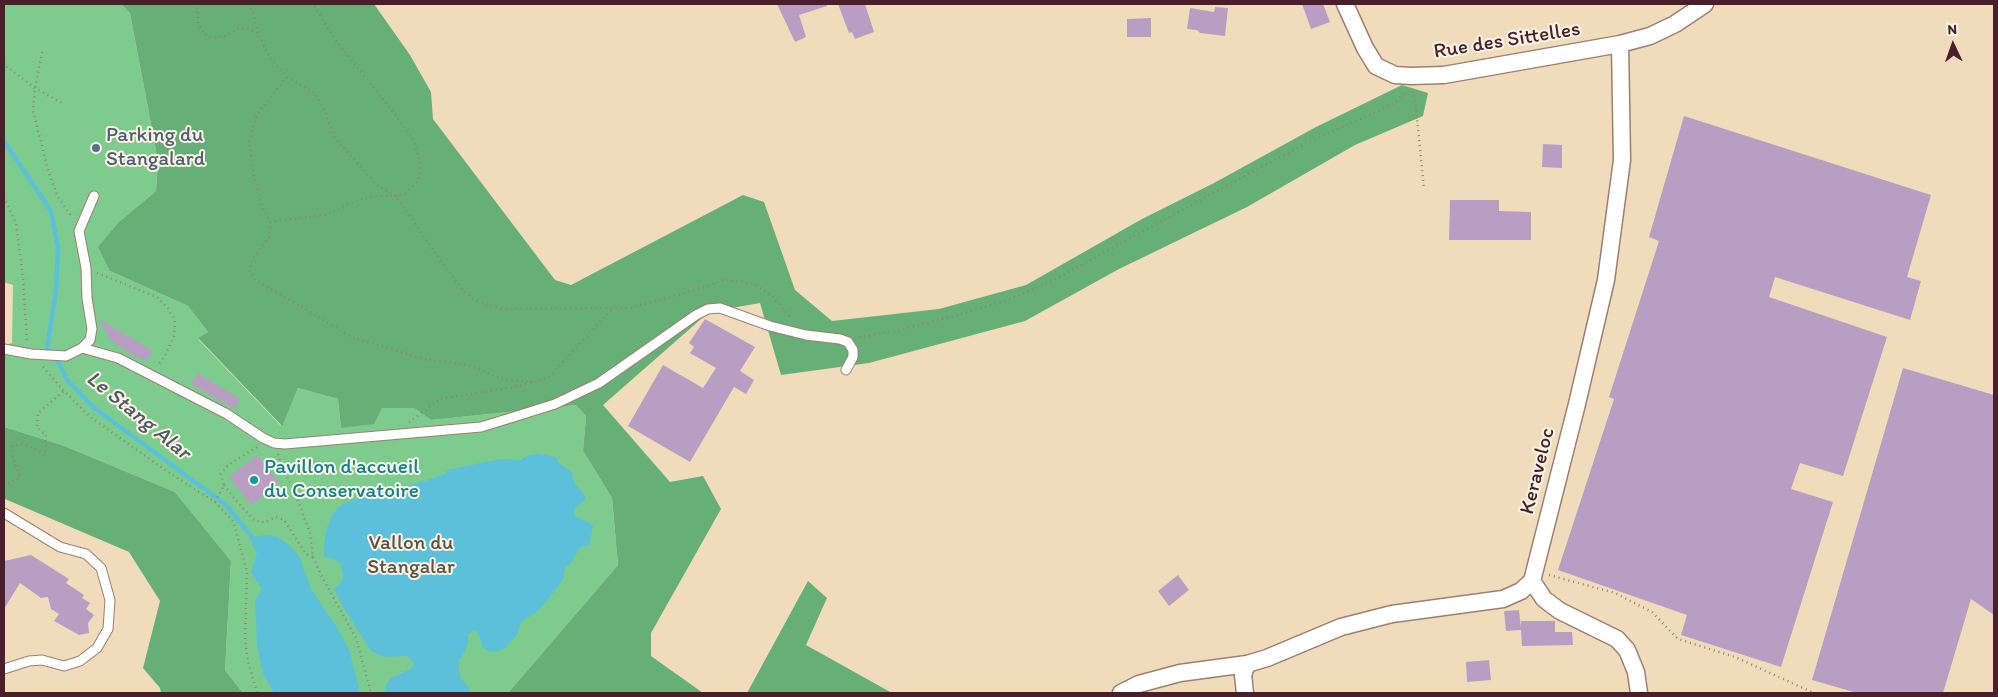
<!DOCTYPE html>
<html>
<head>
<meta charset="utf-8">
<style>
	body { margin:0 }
	#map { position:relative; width:1998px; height:697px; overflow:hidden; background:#f0dcbb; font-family:Itim,sans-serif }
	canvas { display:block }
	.frame { position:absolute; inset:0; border:5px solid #4a1f2b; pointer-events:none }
	.north { position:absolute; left:1928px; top:20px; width:50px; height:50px; -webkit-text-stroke:4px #fcf5e5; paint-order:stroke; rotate:357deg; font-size:14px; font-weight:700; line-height:20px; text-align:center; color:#4a1f2b }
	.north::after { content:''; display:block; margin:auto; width:18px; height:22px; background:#4a1f2b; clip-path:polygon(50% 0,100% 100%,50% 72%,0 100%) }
</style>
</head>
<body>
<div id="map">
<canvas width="1998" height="697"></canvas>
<div class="frame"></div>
<div class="north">N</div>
</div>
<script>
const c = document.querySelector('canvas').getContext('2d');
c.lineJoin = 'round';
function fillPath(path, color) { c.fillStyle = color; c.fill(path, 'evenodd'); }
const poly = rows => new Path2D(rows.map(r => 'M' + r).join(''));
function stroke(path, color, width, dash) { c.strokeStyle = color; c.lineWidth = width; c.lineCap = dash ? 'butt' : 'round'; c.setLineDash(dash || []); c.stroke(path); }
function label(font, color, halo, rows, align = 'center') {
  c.font = font + ' Itim,sans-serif'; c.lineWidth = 4; c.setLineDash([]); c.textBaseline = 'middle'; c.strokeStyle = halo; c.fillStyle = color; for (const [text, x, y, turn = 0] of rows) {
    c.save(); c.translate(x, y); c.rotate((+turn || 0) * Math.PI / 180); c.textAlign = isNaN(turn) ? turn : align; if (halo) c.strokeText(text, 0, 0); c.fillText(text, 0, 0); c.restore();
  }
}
const green = poly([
	[4,4,121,4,130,13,158,161,156,191,120,221,110,271,188,306,208,332,198,339,281,426,298,388,338,399,341,428,382,408,414,408,431,420,576,405,586,416,583,451,612,498,618,565,508,693,243,693,225,670,231,561,175,492,62,445,4,427,4,346,12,343,13,285,4,282]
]);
const forest = poly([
	[121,4,374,4,410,55,431,92,433,119,555,280,571,285,743,195,764,202,795,290,832,321,939,309,1026,285,1142,219,1214,183,1316,127,1402,85,1428,93,1423,116,1355,145,1247,207,1119,269,1025,321,869,363,781,375,760,303,709,312,603,405,670,482,703,476,721,509,651,633,651,656,703,693,508,693,618,565,612,498,583,451,586,416,576,405,431,420,414,408,382,408,374,424,341,428,338,399,298,388,282,426,198,338,208,332,188,306,110,271,98,247,120,221,156,191,158,161,130,13],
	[4,427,62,445,175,492,231,561,225,670,243,693,161,693,160,688,143,668,160,601,129,552,5,499],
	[808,581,827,598,806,645,892,693,747,693]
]);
const water = poly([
	[537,454,556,457,559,463,573,473,572,478,576,485,585,496,585,500,575,508,574,513,575,516,593,525,590,542,588,546,580,547,571,563,565,568,563,579,554,592,538,611,521,622,517,635,503,650,490,652,482,647,480,637,475,630,468,634,468,644,462,657,458,661,460,677,469,688,470,693,384,693,387,683,391,678,411,669,414,663,407,656,384,657,371,651,343,607,334,589,342,582,343,574,340,563,331,558,324,557,324,546,326,530,333,514,340,506,353,500,425,481,445,474,447,470,500,459,521,460,524,457],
	[265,535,275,536,282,540,293,549,300,558,311,589,338,629,350,652,360,693,274,693,263,674,257,645,255,600,262,589,251,572,257,554,251,542,253,537]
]);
const stream = poly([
	[4,141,51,211,58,248,56,291,47,348,60,365,67,380,93,407,226,505,256,542]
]);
const building = poly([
	[777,4,827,4,827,6,799,15,806,37,795,42],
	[838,4,865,4,874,32,855,39,852,32,849,33],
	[1302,4,1323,4,1330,22,1311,29],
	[1215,7,1228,8,1225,36,1200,33,1197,30,1187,29,1190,8,1214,12],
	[1151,18,1151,37,1127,37,1127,19],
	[1684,116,1931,195,1907,277,1921,281,1910,320,1775,277,1769,297,1887,337,1843,476,1800,463,1791,489,1833,502,1781,667,1681,635,1687,615,1558,570,1614,399,1609,397,1659,241,1649,237],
	[1543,144,1562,145,1562,168,1542,167],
	[1450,200,1499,200,1499,211,1531,212,1531,240,1449,240],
	[99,319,153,351,146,361,138,356,137,358,111,341],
	[705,319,755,347,740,371,754,380,746,394,734,387,690,462,628,426,663,365,703,388,716,368,690,353,694,347,689,343],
	[1903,368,1994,395,1994,615,1971,599,1943,693,1857,693,1812,680],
	[198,373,240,399,234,409,191,384],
	[257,455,280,484,251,505,229,477],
	[31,555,69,579,66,583,84,595,82,598,90,603,86,609,94,615,88,623,89,633,79,635,54,621,59,614,51,609,48,597,41,598,20,583,4,609,4,561],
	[1178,575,1189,590,1169,606,1158,591],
	[1519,610,1521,628,1521,621,1555,621,1555,632,1572,632,1573,645,1522,646,1521,630,1506,631,1504,611],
	[1489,660,1491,680,1467,682,1466,662]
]);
const path = poly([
	[193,4,198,9,198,23,204,34,213,38,226,36,238,29,247,28,258,33,270,58,287,77,315,93,326,113,333,136,377,185,396,196,440,260,464,291,476,301,503,309,629,308,685,293,724,280,743,282,756,285,774,298,792,319],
	[248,4,254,15,258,33],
	[42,52,35,88,33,111,49,173,58,197,72,217],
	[4,62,7,67,35,88,64,104],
	[287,77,257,114,249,142,254,176,262,207,270,222,270,236,253,258,249,270,255,280,297,304,351,337,424,359,469,365,506,380,534,382],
	[1412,91,1415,98,1424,189],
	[4,197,16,223,23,278,27,341],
	[270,222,325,215,349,203,374,196,396,196,406,193,417,182,420,172,419,158,412,137,386,103,334,38,313,4],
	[97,273,157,297,167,307,175,320,174,336,164,357,157,366],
	[859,337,896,331,961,314,1008,300,1059,277,1276,159,1313,140,1385,108,1397,101,1406,91],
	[43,367,64,391,90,417,174,476,215,502,233,521,247,571,245,640,248,661,257,693],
	[409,422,440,399,520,386,549,377,613,308],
	[278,454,281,465,293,488,310,533,313,557,321,575,356,638,371,693],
	[224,485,233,497,255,521,266,522,276,517,284,520,306,554,313,557],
	[4,486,20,477,13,458,12,446,24,444,45,455,46,435,37,428,38,413,64,391],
	[215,502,224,485,221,474,228,465,257,447],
	[1549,575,1615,593,1652,612,1678,639,1735,657,1814,693]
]);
const service = poly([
	[82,348,118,358,227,414,263,438,274,443,285,444,481,427,520,415,555,404,599,383,696,315,708,309,720,308,770,326,806,335,840,339,848,342,853,350,853,357,846,370],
	[4,349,31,354,66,356,82,348,90,340,92,329,87,298,86,268,79,231,94,196],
	[4,513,60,547,86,554,101,568,110,600,108,629,97,648,80,661,64,666,42,660,29,661,4,669]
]);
const minor = poly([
	[1345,4,1365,48,1376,66,1395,75,1411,76,1444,75,1620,44,1650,36,1675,24,1705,4],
	[1532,581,1544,599,1560,611,1617,639,1627,650,1636,672,1639,693],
	[1121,693,1139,684,1180,673,1247,664],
	[1245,693,1243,675,1247,664,1267,658,1341,627,1392,614,1503,599,1521,591,1532,581,1577,404,1606,280,1622,160,1620,44]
]);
const markers = [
	[96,148,5,"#5c6f8a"],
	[254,480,5,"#0f9aa8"]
];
const streetNames = [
	["Rue des Sittelles",1507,41,-9],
	["Keraveloc",1538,471,-76]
];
const serviceNames = [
	["Parking du",106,136],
	["Stangalard",106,160]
];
const cultureNames = [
	["Pavillon d'accueil",264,468],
	["du Conservatoire",264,492]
];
const parkNames = [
	["Vallon du",411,544],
	["Stangalar",411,568]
];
const waterNames = [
	["Le Stang Alar",138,416,39]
];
fillPath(green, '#7dcc8d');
fillPath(forest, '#66b078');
fillPath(water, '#5cc0da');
stroke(stream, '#5cc0da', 4.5);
fillPath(building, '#b99ec3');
stroke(service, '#9d7e73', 11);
stroke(minor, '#9d7e73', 19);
stroke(path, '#9d7e73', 2.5, [1, 4]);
stroke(service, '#fff', 9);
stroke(minor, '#fff', 16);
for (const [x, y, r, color] of markers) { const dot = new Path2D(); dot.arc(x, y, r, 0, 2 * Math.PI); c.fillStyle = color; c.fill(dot); stroke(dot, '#fcf5e5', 2); }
label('21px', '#4a1f2b', '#fcf5e5', streetNames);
label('21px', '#4e5e75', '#fcf5e5', serviceNames, 'left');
label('21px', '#0d838f', '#fcf5e5', cultureNames, 'left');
label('21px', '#595348', '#fcf5e5', parkNames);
label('italic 22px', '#505768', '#fcf5e5', waterNames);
</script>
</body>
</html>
